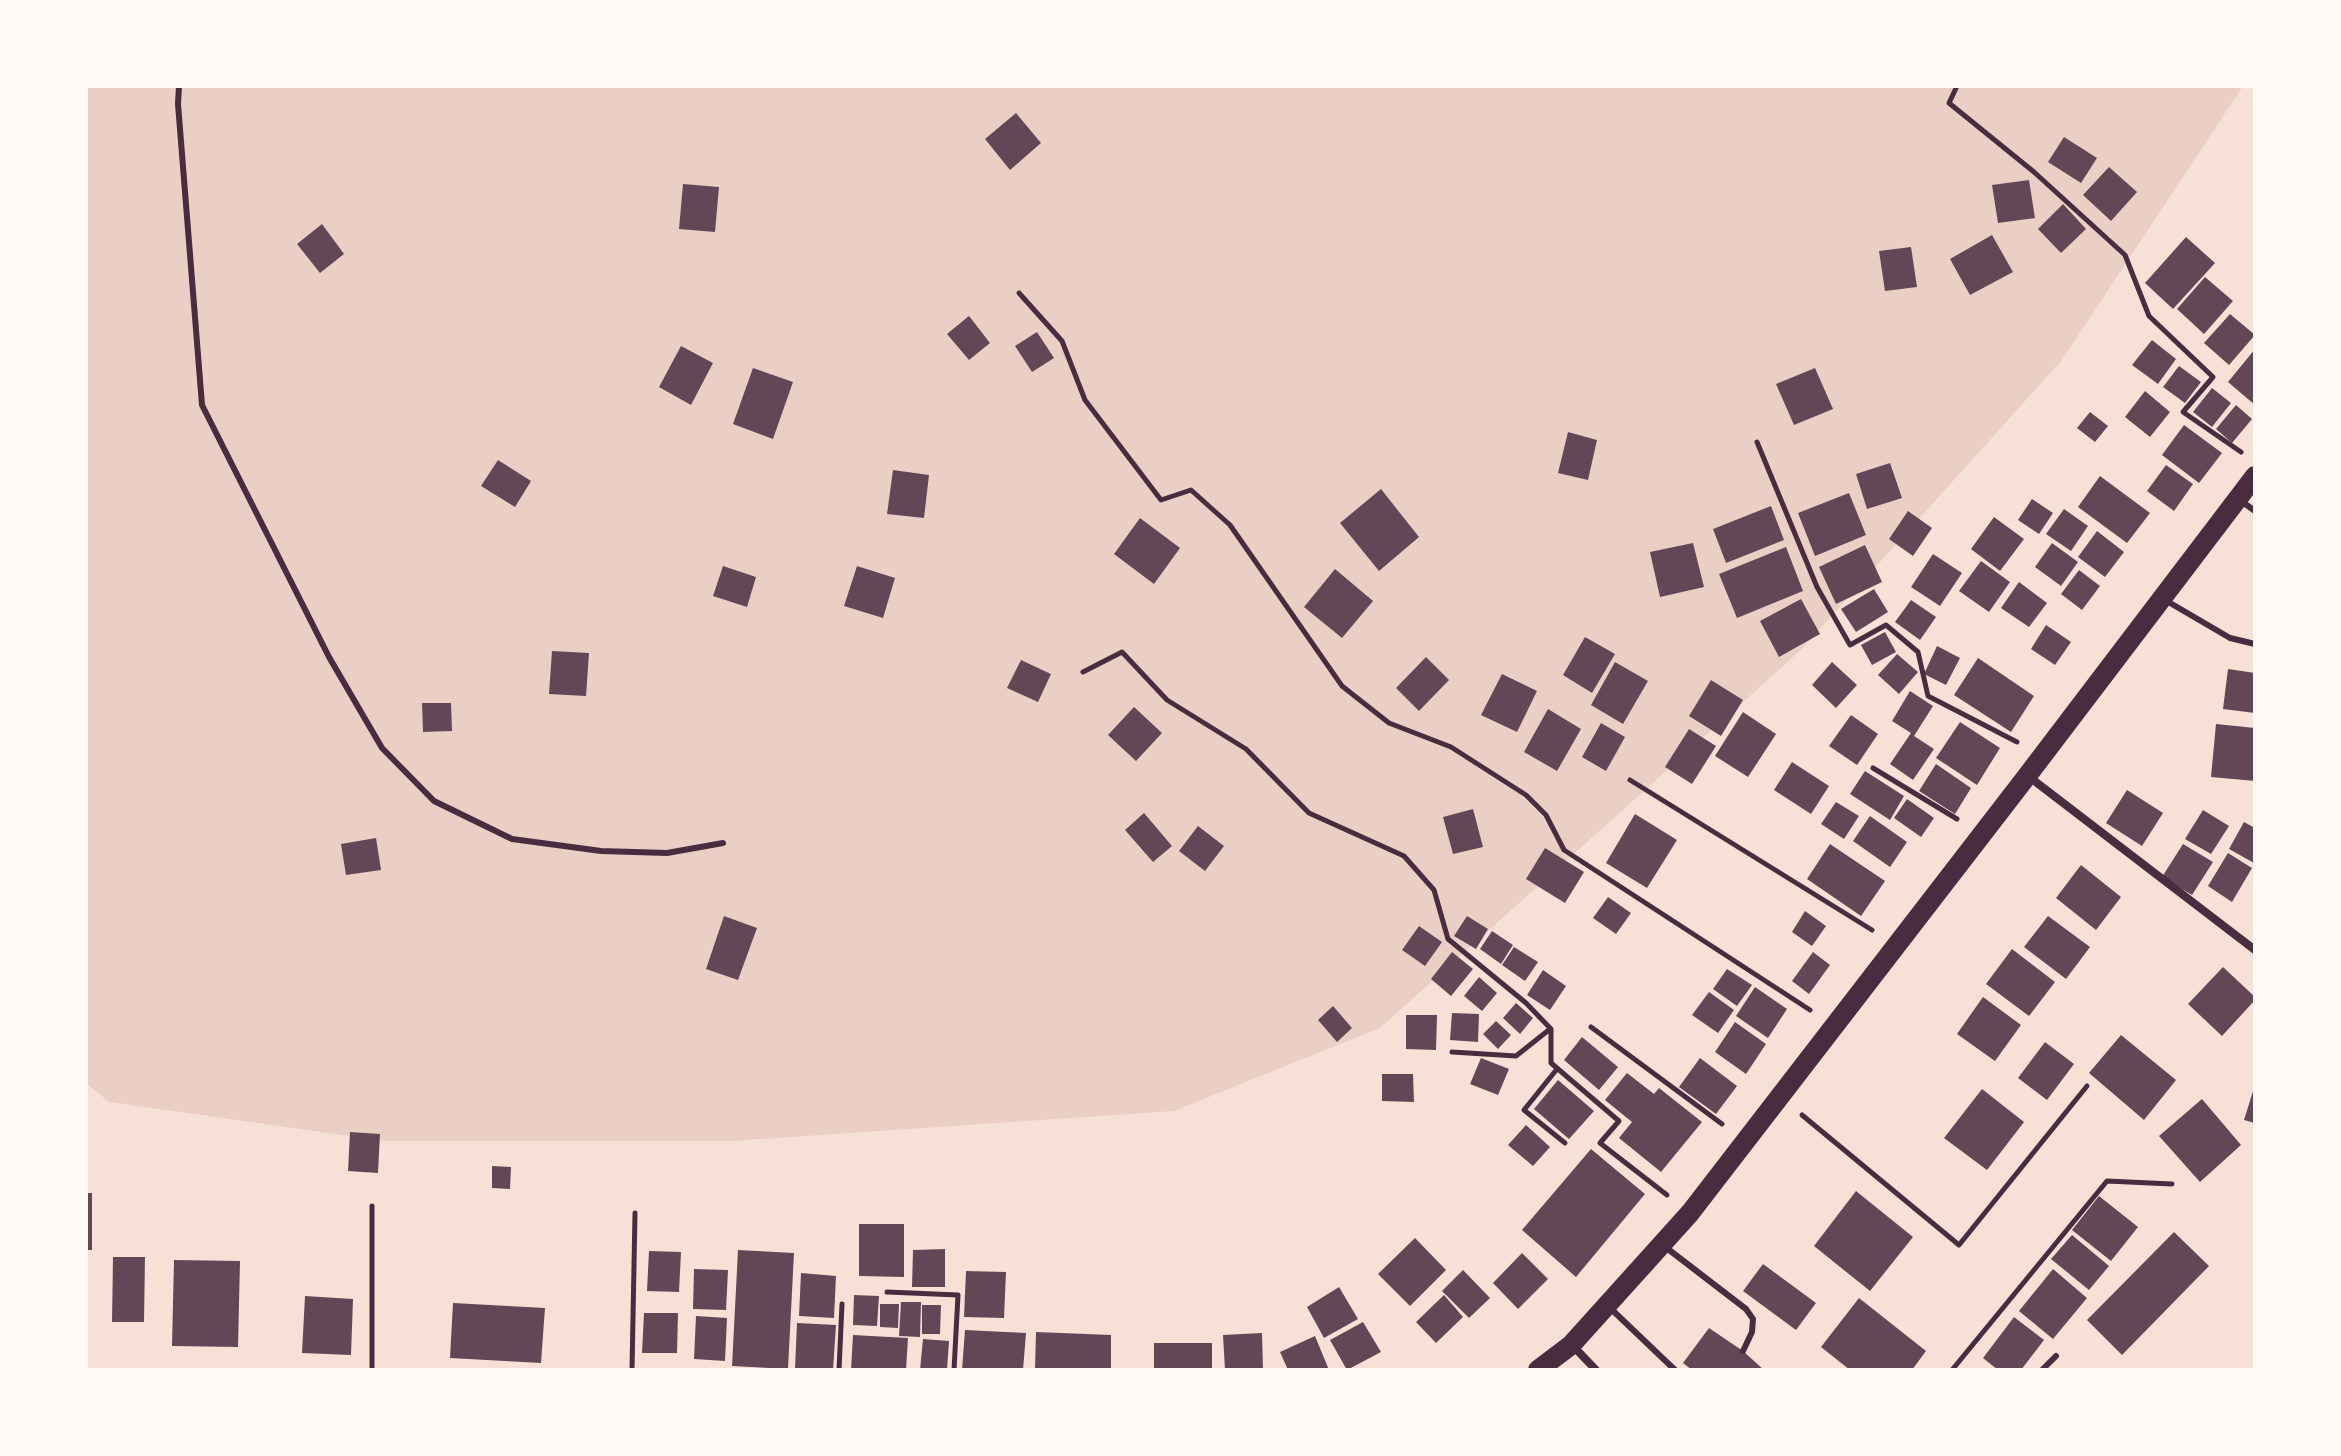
<!DOCTYPE html>
<html>
<head>
<meta charset="utf-8">
<style>
	body { margin:0 }
	#map { position:relative; width:2341px; height:1456px; overflow:hidden; background:#f7e1d7; font-family:"Times New Roman",serif }
	canvas { display:block }
	.frame { position:absolute; inset:0; border:88px solid #fffaf5; pointer-events:none }
</style>
</head>
<body>
<div id="map">
<canvas width="2341" height="1456"></canvas>
<div class="frame"></div>
</div>
<script>
const c = document.querySelector('canvas').getContext('2d');
c.lineJoin = 'round';
function fillPath(path, color) { c.fillStyle = color; c.fill(path, 'evenodd'); }
const poly = rows => new Path2D(rows.map(r => 'M' + r).join(''));
function stroke(path, color, width, dash) { c.strokeStyle = color; c.lineWidth = width; c.lineCap = dash ? 'butt' : 'round'; c.setLineDash(dash || []); c.stroke(path); }
const green = poly([
	[86,86,2243,86,2062,360,1801,650,1380,1028,1174,1111,733,1141,385,1141,109,1102,86,1083]
]);
const building = poly([
	[1016,113,1041,143,1010,170,985,139],
	[2064,137,2097,158,2081,183,2048,162],
	[2109,167,2137,192,2111,221,2083,195],
	[2029,180,2035,218,1998,223,1992,185],
	[683,184,719,187,715,232,679,229],
	[2063,204,2086,229,2061,253,2038,229],
	[322,224,344,254,320,273,297,244],
	[1992,235,2013,272,1970,295,1950,259],
	[2186,237,2215,263,2173,309,2145,283],
	[1911,247,1917,287,1885,291,1879,251],
	[2205,277,2233,301,2204,334,2177,309],
	[2230,314,2255,335,2229,365,2204,343],
	[969,316,990,343,969,360,947,334],
	[1037,332,1054,358,1032,372,1015,346],
	[2152,340,2176,359,2158,384,2132,365],
	[681,346,713,363,691,405,659,387],
	[2255,349,2255,405,2228,382],
	[2179,366,2201,382,2185,403,2163,387],
	[753,368,793,382,773,439,733,424],
	[1815,368,1833,409,1794,425,1776,384],
	[2212,388,2231,403,2212,427,2193,412],
	[2145,391,2170,412,2150,437,2125,417],
	[2236,405,2252,419,2232,443,2216,429],
	[2090,412,2108,426,2095,442,2077,428],
	[2184,425,2222,453,2199,483,2162,455],
	[1568,432,1597,440,1588,480,1558,473],
	[498,460,531,481,515,507,481,486],
	[1890,463,1902,498,1867,509,1856,474],
	[2166,465,2193,484,2174,511,2147,491],
	[893,470,929,475,924,518,887,514],
	[2100,476,2150,513,2127,543,2078,507],
	[1381,489,1419,537,1379,571,1340,523],
	[1849,493,1866,535,1815,556,1798,513],
	[2032,499,2053,513,2039,534,2018,520],
	[1771,506,1784,540,1726,563,1713,529],
	[2064,509,2088,526,2071,551,2046,534],
	[1908,511,1932,528,1913,556,1889,539],
	[1994,517,2024,539,2000,571,1971,549],
	[1140,518,1180,548,1154,584,1114,554],
	[2097,531,2124,552,2105,577,2078,557],
	[1693,543,1704,587,1660,597,1650,552],
	[2052,543,2078,562,2061,586,2035,567],
	[1865,545,1882,582,1836,604,1819,567],
	[1786,547,1803,591,1737,618,1719,574],
	[1933,554,1962,573,1940,606,1911,587],
	[1981,561,2010,582,1989,612,1959,591],
	[723,566,756,577,747,607,713,596],
	[857,566,895,578,883,618,844,606],
	[1335,569,1373,601,1342,638,1304,607],
	[2079,570,2100,586,2082,610,2061,594],
	[2019,582,2047,603,2029,627,2001,608],
	[1874,589,1888,612,1856,632,1841,609],
	[1801,599,1820,634,1779,657,1760,621],
	[1911,600,1936,617,1920,640,1895,622],
	[2046,625,2071,642,2055,665,2031,649],
	[1885,632,1896,652,1872,665,1861,645],
	[1585,637,1615,654,1592,693,1563,675],
	[1937,646,1960,658,1946,685,1924,674],
	[552,651,589,653,586,696,549,694],
	[1897,654,1918,672,1899,694,1878,675],
	[1426,657,1449,680,1419,711,1396,688],
	[1978,658,2034,696,2011,732,1954,695],
	[1021,660,1051,674,1038,702,1007,688],
	[1615,662,1648,681,1623,724,1591,705],
	[1832,662,1857,685,1836,708,1812,685],
	[2228,669,2255,673,2255,713,2223,709],
	[1502,674,1537,691,1517,732,1481,715],
	[1711,680,1743,700,1721,736,1689,716],
	[1910,691,1933,706,1914,736,1934,749,1913,780,1890,764,1911,733,1892,721],
	[422,703,451,703,452,731,423,732],
	[1134,707,1162,733,1136,761,1108,735],
	[1548,709,1581,729,1557,771,1524,752],
	[1743,712,1776,734,1748,777,1715,756],
	[1851,715,1878,734,1857,765,1829,746],
	[1960,722,2000,748,1977,785,1936,758],
	[1601,723,1625,737,1606,771,1582,757],
	[2216,724,2255,728,2255,781,2211,777],
	[1689,729,1716,746,1692,784,1665,767],
	[1792,762,1829,786,1811,814,1774,790],
	[1936,764,1971,788,1955,814,1919,791],
	[1865,771,1904,796,1890,820,1850,794],
	[2127,790,2163,813,2142,846,2106,823],
	[1907,799,1934,818,1921,837,1894,818],
	[1836,802,1859,816,1844,839,1821,824],
	[1473,809,1483,847,1453,854,1443,817],
	[2203,810,2229,826,2211,854,2185,839],
	[1144,813,1172,846,1153,862,1125,830],
	[1635,814,1677,840,1647,888,1606,863],
	[1870,816,1907,842,1890,867,1853,841],
	[2244,822,2255,828,2254,863,2229,849],
	[1198,826,1224,846,1205,871,1179,851],
	[376,838,381,870,346,875,341,844],
	[1830,844,1885,881,1861,916,1807,879],
	[2183,844,2213,862,2192,895,2162,877],
	[1545,848,1584,872,1565,903,1526,879],
	[2228,853,2252,868,2232,902,2208,886],
	[2081,865,2121,897,2096,930,2056,898],
	[1608,897,1631,913,1616,934,1593,918],
	[1805,911,1826,926,1812,946,1792,932],
	[724,916,757,928,738,980,706,969],
	[1467,916,1488,929,1476,949,1454,936],
	[2048,916,2090,947,2066,979,2024,947],
	[1419,926,1442,942,1425,966,1402,950],
	[1492,931,1513,945,1501,964,1480,949],
	[1514,947,1538,962,1525,981,1502,965],
	[2012,949,2055,982,2029,1016,1986,984],
	[1452,952,1473,969,1451,996,1431,979],
	[1813,952,1830,965,1809,994,1792,981],
	[2223,967,2255,997,2255,1000,2222,1036,2188,1004],
	[1727,969,1752,985,1737,1006,1713,989],
	[1543,970,1566,986,1550,1010,1527,995],
	[1479,977,1497,993,1482,1011,1464,996],
	[1755,987,1787,1009,1768,1038,1736,1016],
	[1709,992,1734,1010,1718,1033,1692,1015],
	[1983,997,2021,1025,1995,1061,1957,1034],
	[1516,1003,1533,1018,1520,1034,1503,1018],
	[1333,1006,1352,1028,1337,1042,1318,1020],
	[1452,1013,1479,1014,1478,1042,1450,1040],
	[1406,1015,1437,1015,1436,1050,1406,1049],
	[1496,1021,1511,1035,1498,1049,1483,1034],
	[1735,1022,1766,1044,1746,1074,1715,1052],
	[2121,1035,2176,1080,2144,1120,2089,1073],
	[1582,1037,1618,1067,1599,1090,1564,1060],
	[2045,1042,2074,1064,2047,1100,2018,1078],
	[1481,1058,1509,1069,1498,1095,1470,1084],
	[1700,1058,1737,1086,1716,1114,1679,1087],
	[1627,1073,1654,1094,1659,1088,1702,1122,1661,1172,1619,1138,1632,1122,1605,1100],
	[1382,1074,1413,1074,1414,1102,1382,1101],
	[1558,1080,1594,1111,1569,1139,1534,1109],
	[2254,1088,2255,1088,2255,1123,2244,1120],
	[1982,1089,2024,1122,1987,1170,1944,1138],
	[2202,1099,2241,1145,2200,1182,2159,1136],
	[1526,1125,1550,1147,1533,1166,1508,1145],
	[350,1132,380,1134,378,1173,348,1171],
	[1591,1149,1645,1194,1576,1277,1522,1230],
	[492,1166,511,1167,510,1189,492,1188],
	[1856,1191,1913,1237,1870,1291,1814,1246],
	[86,1193,92,1193,92,1250,86,1250],
	[2099,1196,2138,1227,2111,1261,2072,1230],
	[859,1224,904,1224,904,1277,859,1276],
	[2174,1232,2209,1266,2122,1355,2087,1320],
	[2072,1235,2109,1266,2089,1290,2051,1259],
	[1415,1238,1446,1270,1410,1306,1378,1274],
	[945,1249,945,1287,912,1287,913,1250],
	[738,1250,794,1253,788,1369,732,1366],
	[649,1251,681,1252,679,1292,647,1291],
	[1522,1253,1548,1279,1518,1309,1493,1283],
	[113,1257,145,1257,144,1322,112,1322],
	[174,1260,240,1261,238,1347,172,1346],
	[1763,1264,1816,1303,1796,1330,1743,1291],
	[694,1269,728,1270,726,1310,693,1309],
	[2053,1269,2087,1298,2053,1339,2019,1311],
	[1463,1270,1490,1298,1469,1318,1442,1291],
	[966,1271,1006,1272,1004,1318,964,1317],
	[801,1273,836,1276,834,1318,799,1316],
	[1339,1287,1358,1319,1324,1338,1307,1307],
	[854,1295,879,1296,877,1326,853,1325],
	[1444,1295,1463,1317,1436,1343,1416,1322],
	[305,1296,353,1299,351,1355,302,1353],
	[1859,1298,1926,1351,1912,1370,1850,1370,1821,1347],
	[901,1302,921,1302,920,1337,899,1336],
	[453,1303,545,1308,541,1363,450,1358],
	[880,1304,899,1304,898,1328,880,1327],
	[922,1305,941,1305,940,1334,922,1334],
	[644,1313,678,1313,677,1353,642,1353],
	[696,1316,727,1318,725,1361,694,1359],
	[2014,1317,2044,1340,2021,1370,1998,1370,1983,1358],
	[1363,1322,1381,1352,1347,1370,1330,1340],
	[797,1323,836,1325,833,1370,795,1368],
	[1709,1328,1743,1351,1764,1370,1692,1370,1683,1363],
	[965,1330,1026,1333,1023,1370,962,1370],
	[1036,1332,1111,1335,1111,1370,1035,1370],
	[1262,1333,1263,1370,1225,1370,1223,1335],
	[853,1335,908,1338,906,1370,851,1370],
	[1315,1336,1329,1370,1288,1370,1280,1352],
	[923,1339,949,1341,947,1370,920,1370],
	[1154,1343,1212,1343,1212,1370,1154,1370]
]);
const path = poly([
	[1957,86,1949,103,2034,172,2125,255,2149,316,2213,377,2183,412,2241,452],
	[1019,293,1062,341,1085,400,1161,500,1191,490,1230,525,1342,686,1389,723,1451,747,1526,795,1546,815,1564,850,1810,1010],
	[1757,442,1817,587,1850,645,1886,625,1918,652,1928,696,2017,742],
	[1083,672,1122,652,1167,700,1246,749,1309,813,1404,856,1434,890,1448,939,1526,1003,1551,1029,1551,1063,1619,1121,1600,1143,1667,1195],
	[1873,768,1957,819],
	[1630,780,1872,930],
	[1591,1027,1722,1124],
	[1452,1052,1516,1056,1550,1029],
	[1557,1069,1524,1110,1565,1143],
	[1802,1115,1959,1245,2087,1086],
	[372,1206,372,1370],
	[887,1292,958,1295,954,1370],
	[632,1370,635,1213],
	[839,1370,842,1304],
	[1952,1370,2107,1181,2172,1184]
]);
const service = poly([
	[179,86,178,104,202,405,329,657,382,748,434,801,512,839,601,851,667,853,723,843],
	[2241,501,2255,511],
	[2165,600,2230,638,2255,644],
	[1664,1246,1746,1309,1753,1319,1752,1332,1743,1351],
	[1608,1306,1675,1370],
	[2042,1370,2056,1356]
]);
const minor = poly([
	[2028,776,2255,950],
	[1572,1345,1596,1370]
]);
const primary = poly([
	[1538,1370,1571,1345,1690,1213,2027,776,2255,476]
]);
fillPath(green, '#ebcfc5');
fillPath(building, '#644757');
stroke(path, '#4a2c40', 5);
stroke(service, '#4a2c40', 6);
stroke(minor, '#4a2c40', 8);
stroke(primary, '#4a2c40', 20);
</script>
</body>
</html>
